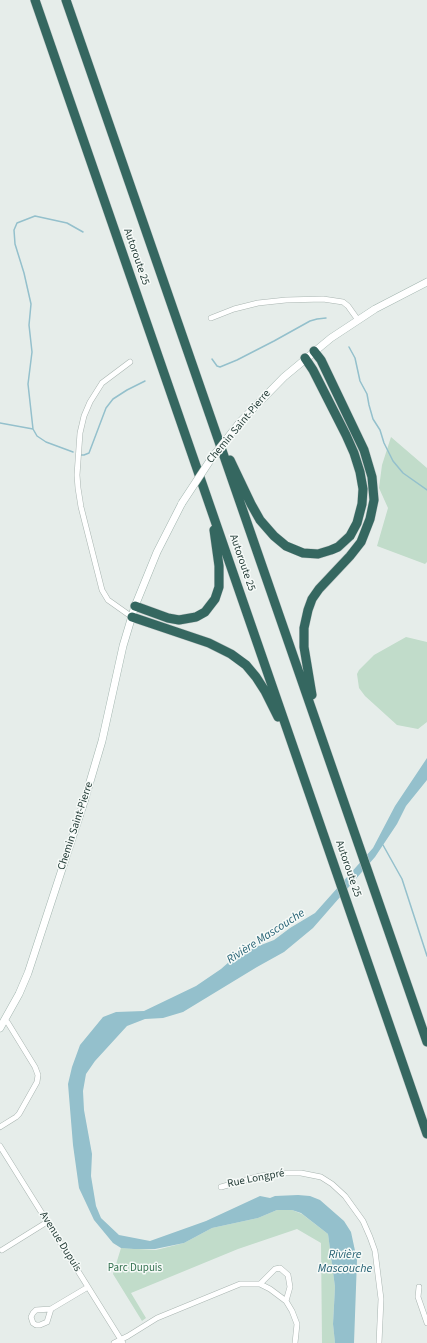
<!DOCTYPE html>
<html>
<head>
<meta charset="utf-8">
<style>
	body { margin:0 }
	canvas { display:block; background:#e6edea }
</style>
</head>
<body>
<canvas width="427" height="1343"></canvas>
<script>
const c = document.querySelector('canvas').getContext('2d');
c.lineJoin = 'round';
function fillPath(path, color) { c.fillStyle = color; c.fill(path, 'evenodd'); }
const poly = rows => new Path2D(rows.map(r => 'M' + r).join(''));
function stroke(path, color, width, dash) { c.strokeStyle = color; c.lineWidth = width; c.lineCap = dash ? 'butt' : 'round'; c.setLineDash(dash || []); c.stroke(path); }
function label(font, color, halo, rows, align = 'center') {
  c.font = font + ' "Source Sans 3",sans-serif'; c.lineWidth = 3; c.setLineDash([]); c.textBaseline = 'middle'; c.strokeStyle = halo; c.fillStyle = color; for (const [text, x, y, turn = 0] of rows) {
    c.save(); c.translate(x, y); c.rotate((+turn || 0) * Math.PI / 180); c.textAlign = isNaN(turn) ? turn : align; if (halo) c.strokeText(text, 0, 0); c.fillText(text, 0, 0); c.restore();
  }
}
const green = poly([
	[391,437,427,468,427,562,425,564,377,546,388,508,379,488,382,465],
	[406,637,427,642,427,722,418,729,397,725,365,696,359,688,357,674,359,670,374,655],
	[277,1210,292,1210,302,1214,328,1234,335,1287,333,1324,335,1343,322,1343,321,1243,297,1229,238,1249,131,1293,146,1318,142,1321,113,1274,121,1248,156,1250,184,1243,212,1228,258,1218]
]);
const water = poly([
	[427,758,427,780,406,806,397,824,375,857,313,928,284,952,257,967,183,1012,163,1018,145,1019,127,1026,95,1061,86,1074,83,1091,84,1110,92,1154,91,1176,96,1206,101,1218,119,1235,150,1241,206,1221,260,1196,270,1198,275,1196,298,1195,310,1196,320,1200,344,1221,351,1232,357,1260,354,1343,335,1343,333,1324,335,1287,328,1234,301,1213,292,1210,277,1210,258,1218,212,1228,184,1243,155,1249,134,1249,121,1248,113,1243,94,1220,79,1188,73,1145,68,1084,72,1067,80,1045,103,1017,116,1012,144,1011,196,986,221,969,238,954,274,940,290,928,315,913,373,848,395,806]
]);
const stream = poly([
	[349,347,355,358,360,381,367,394,369,405,373,419,380,430,384,443,393,461,403,473,427,490],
	[212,359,217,366,220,367,237,360,274,341,310,321,317,319,326,318],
	[0,423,33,429],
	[73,452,46,442,37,436,33,429,28,384,32,352,29,325,31,304,24,273,15,244,14,230,17,223,35,216,67,223,83,232],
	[80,455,84,455,89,453,106,408,113,399,127,390,145,381],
	[383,845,402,879,427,956]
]);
const street = poly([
	[211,318,234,309,258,303,286,300,323,299,343,302,348,306,358,320],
	[130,362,102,383,90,402,84,416,80,433,77,475,78,488,81,507,102,590,108,600,132,617],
	[0,1127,16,1117,19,1114,37,1082,38,1075,35,1067,8,1023,5,1020],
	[0,1146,123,1343],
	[221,1187,260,1176,286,1173,301,1173,321,1177,332,1184,345,1196,363,1221,370,1237,375,1251,381,1299,379,1343],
	[2,1250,47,1222],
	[260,1284,275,1269,280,1268,288,1275,290,1287,286,1301],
	[419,1287,418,1297,427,1323],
	[51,1309,47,1322,40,1325,36,1325,33,1323,31,1317,33,1313,36,1310,51,1309,88,1287],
	[114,1343,128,1336,157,1318,240,1284,260,1284,270,1289,286,1301,292,1311,297,1324,295,1343]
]);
const secondary = poly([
	[240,422,284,377,331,338,375,309,427,282],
	[0,1028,19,994,28,973,84,802,102,741,123,646,135,606,157,552,182,503]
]);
const highway = poly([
	[35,0,427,1134],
	[66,0,427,1042],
	[230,460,251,504,260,520,274,536,286,546,303,553,318,554,331,550,338,547,350,536,357,523,362,504,363,489,360,472,354,453,346,435,313,370,305,358],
	[135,606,168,618,179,620,196,617,205,612,215,599,219,587,219,566,214,530],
	[132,617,209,643,231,654,246,665,256,677,265,691,278,717],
	[312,695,304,647,304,628,308,610,312,599,319,589,350,556,361,542,370,519,374,500,372,477,364,450,321,360,314,351]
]);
const secondaryBridge = poly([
	[182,503,211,459,240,422]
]);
const streetNames = [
	["Autoroute 25",136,257,71],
	["Chemin Saint-Pierre",239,427,-50],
	["Autoroute 25",242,563,71],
	["Chemin Saint-Pierre",76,826,-72],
	["Autoroute 25",348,869,71],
	["Rue Longpré",256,1179,-11],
	["Avenue Dupuis",60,1242,58]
];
const parkNames = [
	["Parc Dupuis",135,1269]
];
const waterNames = [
	["Rivière Mascouche",266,937,-33],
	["Rivière",345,1255],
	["Mascouche",345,1269]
];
fillPath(green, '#c1dcca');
fillPath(water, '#94c0cc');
stroke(stream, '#94c0cc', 1.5);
stroke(street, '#a9b5b1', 6);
stroke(secondary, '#a2b5af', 8);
stroke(highway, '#c2c9c8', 10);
stroke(street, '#fff', 5);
stroke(secondary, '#fff', 7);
stroke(highway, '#356760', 9);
stroke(secondaryBridge, '#a2b5af', 8, []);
stroke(secondaryBridge, '#fff', 7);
label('11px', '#263e39', '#f6faf8', streetNames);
label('11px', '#34714f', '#f6faf8', parkNames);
label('italic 12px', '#266274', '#f6faf8', waterNames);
</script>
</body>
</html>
